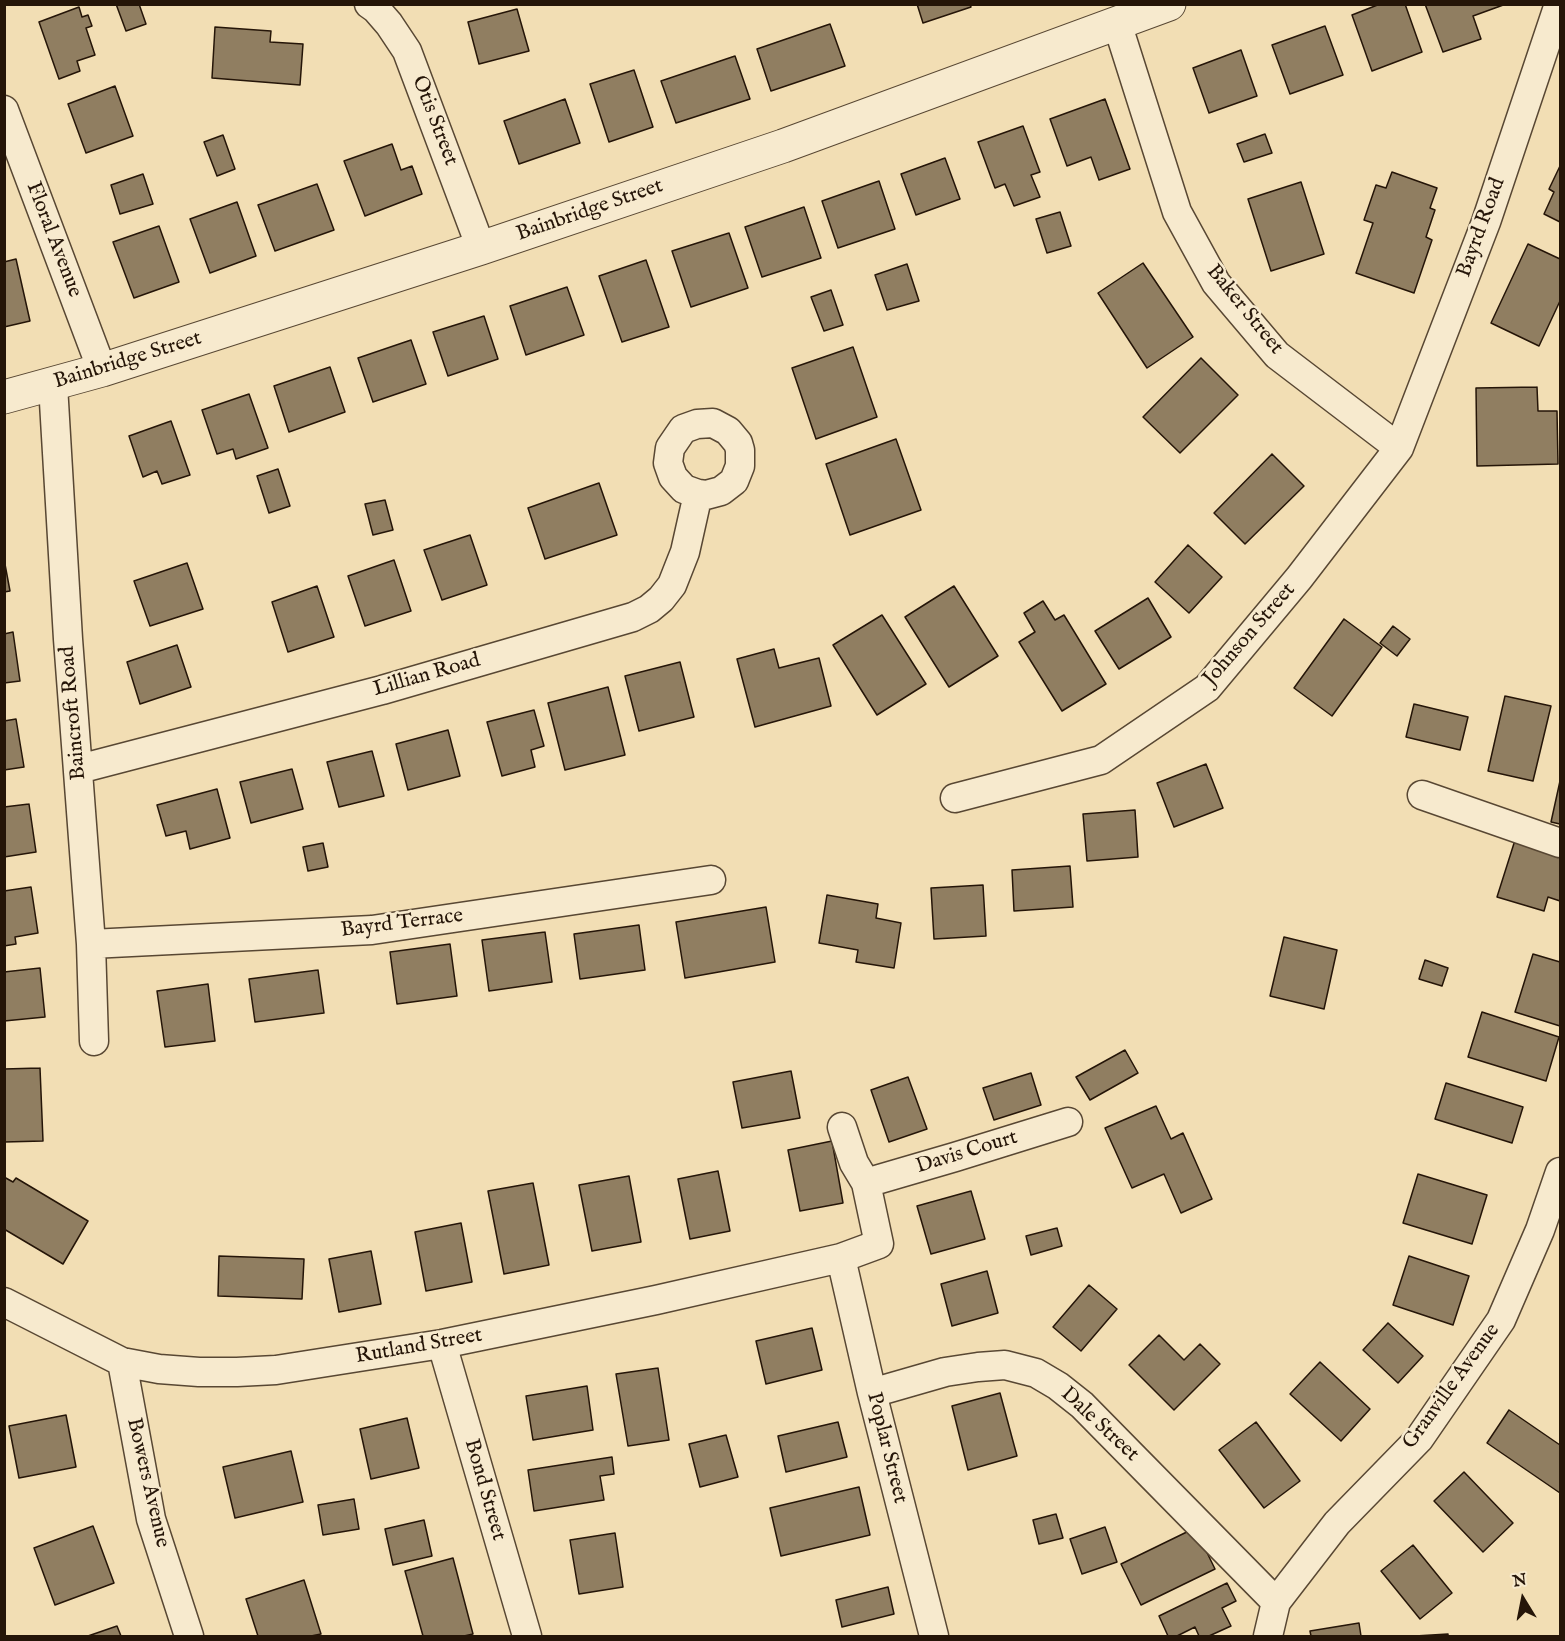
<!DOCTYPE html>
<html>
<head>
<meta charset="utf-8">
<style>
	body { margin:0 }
	#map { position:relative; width:1565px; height:1641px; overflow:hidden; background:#f2deb4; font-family:"IM FELL English",serif }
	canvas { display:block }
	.frame { position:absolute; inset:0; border:6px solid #251508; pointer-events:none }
	.north { position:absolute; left:1493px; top:1569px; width:60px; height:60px; -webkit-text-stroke:4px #f7eace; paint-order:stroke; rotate:350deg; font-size:16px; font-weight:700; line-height:24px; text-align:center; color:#251508 }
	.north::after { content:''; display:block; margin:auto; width:21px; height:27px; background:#251508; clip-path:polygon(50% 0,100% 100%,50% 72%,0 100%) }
</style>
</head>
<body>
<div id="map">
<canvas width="1565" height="1641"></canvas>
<div class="frame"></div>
<div class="north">N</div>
</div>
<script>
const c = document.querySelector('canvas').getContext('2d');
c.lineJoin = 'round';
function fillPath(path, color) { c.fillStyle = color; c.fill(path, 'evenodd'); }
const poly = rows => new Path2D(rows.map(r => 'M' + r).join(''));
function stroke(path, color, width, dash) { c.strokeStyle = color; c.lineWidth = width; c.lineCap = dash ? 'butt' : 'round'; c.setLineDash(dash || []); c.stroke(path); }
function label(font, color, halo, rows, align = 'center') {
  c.font = font + ' "IM FELL English",serif'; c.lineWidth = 5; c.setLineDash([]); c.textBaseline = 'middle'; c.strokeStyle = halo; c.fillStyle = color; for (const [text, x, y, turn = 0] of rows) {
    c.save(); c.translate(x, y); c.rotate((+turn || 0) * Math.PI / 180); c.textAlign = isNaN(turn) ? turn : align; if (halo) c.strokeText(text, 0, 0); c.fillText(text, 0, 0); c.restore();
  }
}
const building = poly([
	[116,4,139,4,146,24,126,31,116,4],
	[917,4,970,4,971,7,923,23,917,4],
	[1380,4,1405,4,1422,52,1372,71,1352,15,1380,4],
	[1425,4,1506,4,1473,16,1481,39,1443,52,1425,4],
	[79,7,82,17,88,15,92,26,86,28,95,55,77,61,80,71,59,79,39,22,79,7],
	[517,9,529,51,479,64,468,22,517,9],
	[830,24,845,66,771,91,757,49,830,24],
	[1325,26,1343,75,1290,94,1272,45,1325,26],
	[215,27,271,31,270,42,303,44,300,85,212,78,215,27],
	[1241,50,1257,96,1209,113,1193,68,1241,50],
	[735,56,750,99,676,123,661,81,735,56],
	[634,70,653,127,609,142,590,84,634,70],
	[115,86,133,136,86,153,68,104,115,86],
	[565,99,580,143,519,164,504,121,565,99],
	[1105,99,1130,169,1099,180,1091,157,1067,166,1050,119,1105,99],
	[1023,126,1040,172,1031,175,1040,197,1014,206,1005,184,995,188,978,142,1023,126],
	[1265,134,1272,153,1244,162,1237,144,1265,134],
	[223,135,235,169,217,176,204,142,223,135],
	[392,144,401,170,412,166,422,194,365,216,344,161,392,144],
	[945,158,960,199,916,215,901,174,945,158],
	[1560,166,1560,222,1544,214,1554,192,1549,189,1560,166],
	[1392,172,1437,188,1430,208,1435,210,1426,237,1432,240,1414,293,1356,273,1373,223,1364,220,1376,185,1386,188,1392,172],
	[143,174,153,204,120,214,111,185,143,174],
	[879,181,895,229,838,248,822,201,879,181],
	[1301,182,1324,254,1271,271,1248,199,1301,182],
	[317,184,334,230,275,251,258,205,317,184],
	[237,202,256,256,210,273,190,219,237,202],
	[804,207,821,258,762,277,745,227,804,207],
	[1060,212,1071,246,1047,253,1036,219,1060,212],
	[159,226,179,282,134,298,113,242,159,226],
	[729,233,748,288,691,307,672,251,729,233],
	[1528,244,1560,259,1560,301,1539,346,1491,323,1528,244],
	[16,259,30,321,4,327,4,262,16,259],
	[646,260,669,327,622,342,599,276,646,260],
	[1143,263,1193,337,1147,368,1098,293,1143,263],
	[907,264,919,301,887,310,875,275,907,264],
	[567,287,584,335,526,355,510,306,567,287],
	[831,290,843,325,824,331,811,297,831,290],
	[484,316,498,359,448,376,433,332,484,316],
	[411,340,426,384,373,402,358,358,411,340],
	[853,347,877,417,816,439,792,368,853,347],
	[1201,358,1238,395,1180,453,1143,417,1201,358],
	[330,367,345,412,289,432,274,386,330,367],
	[1537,387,1538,411,1557,411,1558,464,1477,466,1476,388,1537,387],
	[249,394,268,448,236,459,233,449,217,454,202,410,249,394],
	[171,421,190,475,162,484,157,471,143,477,129,436,171,421],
	[896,439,921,510,850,535,826,464,896,439],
	[1272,454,1304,486,1245,544,1214,513,1272,454],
	[278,469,290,506,269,513,257,476,278,469],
	[599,483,617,535,545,559,528,508,599,483],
	[385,500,393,530,373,535,365,504,385,500],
	[470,535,487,585,442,600,424,550,470,535],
	[1188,545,1222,577,1189,613,1155,582,1188,545],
	[4,559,10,591,4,592,4,559],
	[394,560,411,611,365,626,348,576,394,560],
	[187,563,203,609,150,626,134,581,187,563],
	[317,586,334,637,288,652,272,602,317,586],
	[954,586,998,656,949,687,905,617,954,586],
	[1148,598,1171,637,1119,669,1095,631,1148,598],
	[1043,601,1055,620,1064,615,1106,684,1062,711,1019,642,1035,632,1024,613,1043,601],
	[882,615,926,684,877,715,833,645,882,615],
	[1344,619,1382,647,1332,716,1294,688,1344,619],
	[1393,626,1410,639,1397,656,1380,643,1393,626],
	[13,632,20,681,4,683,4,634,13,632],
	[177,645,191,687,140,704,127,662,177,645],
	[774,649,779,668,819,658,831,706,755,727,737,659,774,649],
	[680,662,694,717,639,731,625,676,680,662],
	[608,687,625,755,565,770,548,703,608,687],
	[1505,696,1551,706,1533,781,1488,771,1505,696],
	[1414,704,1468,717,1460,750,1406,737,1414,704],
	[534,710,544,746,531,750,535,767,502,776,487,722,534,710],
	[16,719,24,767,4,770,4,721,16,719],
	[448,730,460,776,408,790,396,744,448,730],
	[372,751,384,796,339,807,327,762,372,751],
	[1206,764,1223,808,1174,827,1157,783,1206,764],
	[292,769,303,809,251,823,240,782,292,769],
	[1560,781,1560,824,1551,822,1560,781],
	[217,789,230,838,190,849,186,831,166,836,157,805,217,789],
	[29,804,36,852,4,857,4,807,29,804],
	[1135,810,1138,857,1087,861,1083,814,1135,810],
	[1516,837,1560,851,1560,901,1548,897,1544,911,1497,897,1516,837],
	[323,843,328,867,308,871,303,847,323,843],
	[1070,866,1073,907,1014,911,1012,870,1070,866],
	[983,885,986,936,934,939,931,888,983,885],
	[31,887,38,933,15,937,16,944,4,946,4,891,31,887],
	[827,895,878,904,876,918,901,923,894,968,856,962,858,950,819,943,827,895],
	[766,907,775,962,685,978,676,922,766,907],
	[639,925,645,970,580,979,574,934,639,925],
	[545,932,552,982,489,991,482,940,545,932],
	[1284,937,1337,950,1324,1009,1270,996,1284,937],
	[450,944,457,996,397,1004,390,952,450,944],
	[1533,954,1560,962,1560,1026,1515,1012,1533,954],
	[1425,960,1448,968,1442,986,1419,979,1425,960],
	[40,968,45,1017,4,1021,4,972,40,968],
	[318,970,324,1013,255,1022,249,979,318,970],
	[208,984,215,1041,165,1047,157,991,208,984],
	[1482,1012,1559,1037,1546,1081,1468,1057,1482,1012],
	[1125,1050,1138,1073,1090,1100,1076,1077,1125,1050],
	[40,1068,43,1141,4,1142,4,1069,40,1068],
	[791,1071,800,1118,742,1128,733,1082,791,1071],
	[1031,1073,1041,1105,994,1120,983,1088,1031,1073],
	[908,1077,927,1129,889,1142,871,1090,908,1077],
	[1446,1083,1523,1107,1512,1143,1435,1119,1446,1083],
	[1156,1106,1171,1139,1183,1133,1212,1199,1181,1213,1164,1174,1132,1188,1105,1128,1156,1106],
	[832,1141,843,1203,800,1211,788,1150,832,1141],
	[718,1171,730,1231,690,1239,678,1179,718,1171],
	[1418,1174,1487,1195,1472,1244,1403,1223,1418,1174],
	[629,1176,641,1242,592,1251,579,1185,629,1176],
	[4,1177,13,1182,16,1178,88,1221,63,1264,4,1229,4,1177],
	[533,1183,549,1265,504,1274,488,1191,533,1183],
	[971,1191,985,1239,931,1254,917,1206,971,1191],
	[461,1223,472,1282,426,1291,415,1232,461,1223],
	[1057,1228,1062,1246,1031,1255,1026,1236,1057,1228],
	[371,1251,381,1304,339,1312,329,1259,371,1251],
	[219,1256,304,1259,302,1299,218,1296,219,1256],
	[1409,1256,1469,1276,1453,1325,1393,1305,1409,1256],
	[987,1271,998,1313,952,1326,941,1284,987,1271],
	[1089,1285,1117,1309,1081,1351,1053,1327,1089,1285],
	[1388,1323,1423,1356,1398,1383,1363,1350,1388,1323],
	[812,1328,822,1370,766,1384,756,1341,812,1328],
	[1159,1335,1184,1360,1200,1344,1220,1364,1174,1410,1129,1365,1159,1335],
	[1320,1362,1370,1409,1341,1441,1290,1394,1320,1362],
	[658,1368,669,1440,628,1446,616,1374,658,1368],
	[587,1386,593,1430,533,1440,526,1396,587,1386],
	[1000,1393,1017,1456,968,1470,952,1406,1000,1393],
	[1509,1410,1560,1445,1560,1493,1487,1443,1509,1410],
	[66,1415,76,1467,19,1478,9,1426,66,1415],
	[407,1418,419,1468,371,1479,360,1429,407,1418],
	[838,1422,847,1457,786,1472,778,1436,838,1422],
	[1256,1422,1300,1481,1264,1508,1219,1450,1256,1422],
	[726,1435,738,1477,700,1487,689,1444,726,1435],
	[291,1451,303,1502,235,1518,223,1467,291,1451],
	[612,1457,614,1474,600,1476,604,1500,534,1511,528,1470,612,1457],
	[1464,1472,1513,1523,1483,1552,1434,1501,1464,1472],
	[859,1487,870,1535,781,1556,770,1508,859,1487],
	[354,1499,359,1529,323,1535,318,1505,354,1499],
	[1056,1514,1063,1538,1039,1544,1033,1520,1056,1514],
	[424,1520,432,1556,393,1565,385,1529,424,1520],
	[93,1526,114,1583,55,1605,34,1548,93,1526],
	[1105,1527,1117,1562,1082,1574,1070,1539,1105,1527],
	[1195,1528,1215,1569,1141,1605,1121,1564,1195,1528],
	[615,1533,623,1587,579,1594,570,1540,615,1533],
	[1413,1545,1452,1593,1420,1619,1381,1571,1413,1545],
	[453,1558,473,1634,464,1636,423,1636,405,1571,453,1558],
	[304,1580,321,1634,311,1636,258,1636,246,1599,304,1580],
	[1227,1583,1236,1601,1222,1608,1231,1626,1209,1636,1199,1636,1195,1627,1177,1636,1168,1636,1159,1616,1227,1583],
	[888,1587,894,1614,842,1627,836,1600,888,1587],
	[1359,1623,1361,1636,1311,1636,1310,1631,1359,1623],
	[117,1626,121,1636,88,1636,117,1626],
	[1448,1634,1448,1636,1415,1636,1448,1634]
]);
const minor = poly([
	[369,4,376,9,389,24,407,51,481,248],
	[1117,23,1177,212,1216,283,1277,355,1399,448],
	[4,110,102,370],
	[53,385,68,639,91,944,94,1041],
	[79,769,382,690,633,617,649,609,661,599,672,585,685,552,698,494,684,489,673,477,668,463,670,448,683,429,697,424,713,423,728,431,738,443,740,450,740,466,734,481,721,491,706,495,698,494],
	[1422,795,1560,843],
	[955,798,1101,760,1207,688,1299,578,1399,448,1486,222,1559,4],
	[91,944,372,930,711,880],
	[866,1183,955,1157,1068,1122],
	[841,1258,872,1393,934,1636],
	[4,1302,122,1362,159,1369,199,1372,237,1372,276,1370,442,1344,656,1300,841,1258,879,1244,866,1183,854,1163,842,1127],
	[442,1344,527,1636],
	[122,1362,151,1519,189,1636],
	[872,1393,945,1372,978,1367,1005,1365,1036,1373,1058,1386,1082,1405,1276,1602],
	[1268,1636,1276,1602,1337,1523,1419,1439,1501,1320,1540,1230,1560,1172]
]);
const tertiary = poly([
	[4,397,102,370,481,248,783,146,1169,4]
]);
const streetNames = [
	["Otis Street",434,121,69],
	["Bainbridge Street",590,211,-19],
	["Bayrd Road",1482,228,-70],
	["Floral Avenue",53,240,69],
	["Baker Street",1244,310,51],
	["Bainbridge Street",128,361,-17],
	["Johnson Street",1250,635,-49],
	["Lillian Road",427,676,-16],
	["Baincroft Road",74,713,-95],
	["Bayrd Terrace",402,924,-7],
	["Davis Court",967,1153,-17],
	["Rutland Street",419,1347,-10],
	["Granville Avenue",1452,1387,-54],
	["Dale Street",1099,1425,43],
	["Poplar Street",886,1448,76],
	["Bowers Avenue",147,1483,77],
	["Bond Street",484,1490,74]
];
fillPath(building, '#907e61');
stroke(building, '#251508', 1.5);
stroke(minor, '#584733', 31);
stroke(tertiary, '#584733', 35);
stroke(minor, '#f7eace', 28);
stroke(tertiary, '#f7eace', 33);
label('21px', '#251508', '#f7eace', streetNames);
</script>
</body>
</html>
